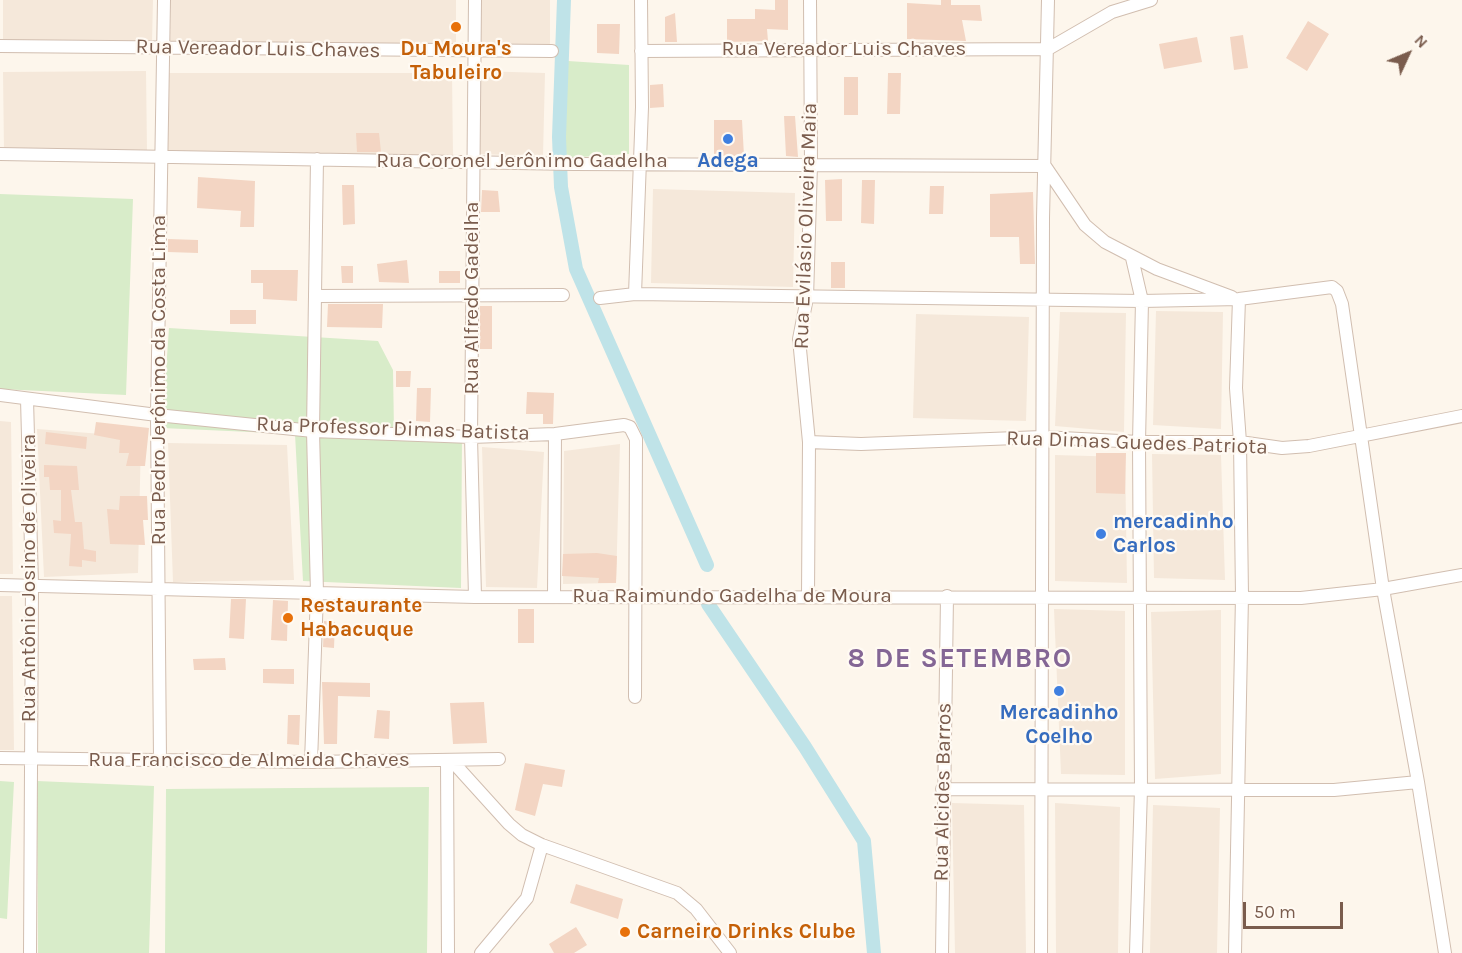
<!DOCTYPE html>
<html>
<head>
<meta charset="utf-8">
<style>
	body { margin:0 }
	#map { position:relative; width:1462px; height:953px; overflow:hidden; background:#fdf6ec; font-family:Karla,sans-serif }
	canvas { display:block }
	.north { position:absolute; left:1378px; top:24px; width:60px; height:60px; -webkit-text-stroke:4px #fffaf3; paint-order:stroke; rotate:46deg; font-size:16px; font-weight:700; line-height:24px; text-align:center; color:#7a5c4d }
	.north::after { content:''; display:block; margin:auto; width:21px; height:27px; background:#7a5c4d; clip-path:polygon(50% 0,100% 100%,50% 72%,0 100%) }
	.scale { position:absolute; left:1243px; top:902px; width:100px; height:27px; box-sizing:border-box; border:3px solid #7a5c4d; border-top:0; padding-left:8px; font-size:18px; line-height:21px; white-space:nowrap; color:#7a5c4d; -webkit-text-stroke:4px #fffaf3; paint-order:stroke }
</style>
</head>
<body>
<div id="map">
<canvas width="1462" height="953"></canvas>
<div class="north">N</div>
<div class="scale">50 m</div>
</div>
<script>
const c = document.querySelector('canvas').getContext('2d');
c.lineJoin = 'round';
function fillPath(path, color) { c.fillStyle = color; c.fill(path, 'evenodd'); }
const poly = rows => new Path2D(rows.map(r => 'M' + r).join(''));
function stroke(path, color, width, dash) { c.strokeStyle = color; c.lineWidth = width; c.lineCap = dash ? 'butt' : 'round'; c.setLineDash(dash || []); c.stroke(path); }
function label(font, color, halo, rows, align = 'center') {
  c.font = font + ' Karla,sans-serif'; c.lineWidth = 4.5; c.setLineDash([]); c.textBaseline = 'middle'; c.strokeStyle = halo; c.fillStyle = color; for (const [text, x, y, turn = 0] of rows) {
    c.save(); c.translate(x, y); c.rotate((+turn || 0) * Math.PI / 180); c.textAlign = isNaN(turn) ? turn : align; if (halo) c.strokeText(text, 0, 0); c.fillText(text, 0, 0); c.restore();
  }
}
const residential = poly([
	[3,0,153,0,152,42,3,40],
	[171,0,456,0,456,46,170,41],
	[479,0,550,0,550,47,479,47],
	[146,71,147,151,4,151,3,72],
	[479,71,545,73,543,156,477,154],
	[168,73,452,73,453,156,168,153],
	[653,189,795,193,793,287,651,283],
	[1156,311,1223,312,1221,429,1153,425],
	[1060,312,1126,313,1124,432,1055,426],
	[916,314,1029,317,1026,421,913,418],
	[0,421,11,422,13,574,0,574],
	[37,429,141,437,138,573,44,577],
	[168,443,287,445,294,580,173,582],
	[620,444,616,583,563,584,564,451],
	[482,447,544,452,537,588,486,587],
	[1152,454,1221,455,1225,580,1154,578],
	[1055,455,1125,457,1127,583,1055,581],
	[0,596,12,596,14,750,0,750],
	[1054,609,1125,611,1125,775,1061,774],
	[1221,610,1221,774,1155,779,1151,612],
	[952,803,1024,805,1026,953,955,953],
	[1055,803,1120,807,1118,953,1056,953],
	[1153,805,1220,808,1217,953,1150,953]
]);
const green = poly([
	[568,61,629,65,629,154,563,158],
	[0,194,133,199,126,395,0,389],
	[169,328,378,341,393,370,394,431,462,435,461,588,303,581,295,434,162,428],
	[0,781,14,782,7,919,0,918],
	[37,781,154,786,149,953,38,953],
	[429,787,427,953,165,953,166,789]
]);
const canal = poly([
	[564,0,559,137,561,187,576,269,707,565],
	[708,604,805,747,864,841,874,953]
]);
const building = poly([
	[775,0,788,0,788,30,767,29,768,41,727,42,727,19,755,19,755,9,775,10],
	[941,0,951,0,951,5,980,5,982,21,962,20,966,41,907,39,907,3,941,5],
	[675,13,677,42,665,42,665,17],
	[1308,21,1329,34,1307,71,1286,58],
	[597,24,620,24,619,54,597,53],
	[1243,35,1248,68,1234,70,1230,37],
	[1197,37,1202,62,1164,69,1159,44],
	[888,73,901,73,900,114,887,114],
	[844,77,858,77,858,115,844,115],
	[663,84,664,107,650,108,650,85],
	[784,116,795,116,798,157,786,156],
	[714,120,742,120,744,156,714,156],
	[356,133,379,133,381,152,357,152],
	[198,177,255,181,254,227,240,227,241,211,197,208],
	[842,179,842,221,826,221,825,180],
	[862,180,875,180,874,224,861,223],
	[342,185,354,185,355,224,343,225],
	[930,186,944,186,943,214,929,214],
	[482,190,498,191,500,212,481,212],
	[1033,192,1035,264,1020,264,1019,237,990,237,990,194],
	[168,239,198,240,198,253,168,252],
	[407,260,409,283,379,282,377,264],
	[831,262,845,262,845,288,831,288],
	[341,266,353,266,353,283,342,283],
	[251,270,298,270,297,301,263,299,263,283,251,283],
	[439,271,460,271,460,283,439,283],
	[328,304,383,304,382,328,327,327],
	[480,306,492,306,492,349,480,349],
	[230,310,256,310,256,324,230,324],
	[396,371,411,371,410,387,396,387],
	[417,388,431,388,430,422,416,421],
	[527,392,554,393,553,424,543,424,543,414,526,414],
	[96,422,149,428,145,466,126,466,129,453,119,453,120,440,94,435],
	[46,432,87,437,86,449,45,444],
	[1096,453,1126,453,1125,494,1096,493],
	[44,465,77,466,79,490,71,490,75,522,82,522,84,549,96,551,96,562,82,560,82,567,69,566,71,534,54,533,53,520,61,521,61,490,50,490,49,477,44,477],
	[120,496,147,496,148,520,143,520,145,545,110,544,107,509,119,510],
	[597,553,617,556,616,583,598,583,599,578,562,576,563,554],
	[231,599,246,599,244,639,229,638],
	[273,600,288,601,287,641,271,640],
	[518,609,534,609,534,643,518,643],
	[324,621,335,622,334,648,323,647],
	[225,658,226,670,194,670,193,659],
	[263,669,294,669,294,684,263,683],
	[322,682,370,683,370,697,338,696,337,744,324,744],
	[484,702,487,743,453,744,450,703],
	[377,710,390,711,389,739,374,738],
	[288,715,300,715,299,745,287,744],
	[525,763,565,770,562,787,543,784,535,816,515,810],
	[576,884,623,899,618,919,570,903],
	[576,927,587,945,574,953,554,953,549,944]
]);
const minor = poly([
	[0,46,552,51],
	[641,51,1048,49,1112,12,1151,0],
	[0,154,574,164,1045,166,1085,225,1105,242,1157,269,1232,297],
	[1132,258,1142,301,1139,442,1141,789,1136,953],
	[635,294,642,107,641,0],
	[315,296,563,295],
	[600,298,635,294,1142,301,1239,299,1332,287,1337,291,1342,304,1383,589,1418,782,1445,953],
	[0,395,157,415,313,431,471,437,555,434,624,425,630,427,636,439,635,697],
	[27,399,32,585,30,953],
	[809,442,861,444,1042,437,1139,442,1240,442,1282,448,1309,446,1462,416],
	[0,585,475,597,1301,598,1383,589,1462,575],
	[808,596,809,442,799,339,807,298,811,164,810,0],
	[475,597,471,437,475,0],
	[554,597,555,434],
	[0,758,311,762,499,759],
	[160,759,157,415,164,0],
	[447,761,448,953],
	[452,761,509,824,522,835,542,845,677,893,696,909,730,953],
	[311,762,317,593,313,431,317,159],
	[942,789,1334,790,1418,782],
	[481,953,527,898,542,845],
	[942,953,947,596],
	[1041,953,1043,218,1048,0],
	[1235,953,1242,596,1240,442,1236,388,1239,299]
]);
const markers = [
	[456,27,6,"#e8710a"],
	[728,139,6,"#3f7fe0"],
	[1101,534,6,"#3f7fe0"],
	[288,618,6,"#e8710a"],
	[1059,691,6,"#3f7fe0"],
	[625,932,6,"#e8710a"]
];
const streetNames = [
	["Rua Vereador Luis Chaves",258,49,1],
	["Rua Vereador Luis Chaves",844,49],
	["Rua Coronel Jerônimo Gadelha",522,161],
	["Rua Evilásio Oliveira Maia",806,226,-88],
	["Rua Alfredo Gadelha",472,298,-90],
	["Rua Pedro Jerônimo da Costa Lima",159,380,-90],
	["Rua Professor Dimas Batista",393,429,2],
	["Rua Dimas Guedes Patriota",1137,443,2],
	["Rua Antônio Josino de Oliveira",29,578,-90],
	["Rua Raimundo Gadelha de Moura",732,596],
	["Rua Francisco de Almeida Chaves",249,760],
	["Rua Alcides Barros",943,792,-89]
];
const foodNames = [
	["Du Moura's",456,49,"center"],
	["Tabuleiro",456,73,"center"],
	["Restaurante",300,606],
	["Habacuque",300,630],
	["Carneiro Drinks Clube",637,932]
];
const shopNames = [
	["Adega",728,161],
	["mercadinho",1113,522,"left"],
	["Carlos",1113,546,"left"],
	["Mercadinho",1059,713],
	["Coelho",1059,737]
];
const districtNames = [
	["8 DE SETEMBRO",960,659]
];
fillPath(residential, '#f5e8da');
fillPath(green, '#d8ecc9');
stroke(canal, '#bfe3e8', 14);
fillPath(building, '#f3d5c3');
stroke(minor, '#d1beb0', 14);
stroke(minor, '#fff', 12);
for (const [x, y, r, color] of markers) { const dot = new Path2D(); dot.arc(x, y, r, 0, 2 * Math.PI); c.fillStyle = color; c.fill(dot); stroke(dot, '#fffaf3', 2); }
label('21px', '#7a5c4d', '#fffaf3', streetNames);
label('bold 21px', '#c56008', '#fffaf3', foodNames, 'left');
label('bold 21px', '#366cbe', '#fffaf3', shopNames);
c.letterSpacing = '1.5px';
label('bold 27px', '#846695', '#fffaf3', districtNames);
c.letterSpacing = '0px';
</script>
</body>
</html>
